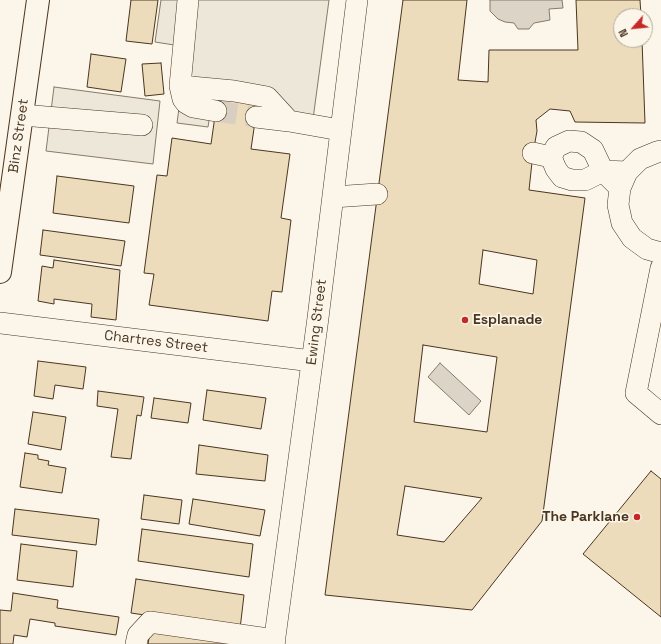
<!DOCTYPE html>
<html>
<head>
<meta charset="utf-8">
<style>
	body { margin:0 }
	#map { position:relative; width:661px; height:644px; overflow:hidden; background:#fbf6e9; font-family:"Space Grotesk",sans-serif }
	canvas { display:block }
	.north { position:absolute; left:613px; top:8px; width:40px; height:40px; box-sizing:border-box; background:#fbf6e9; border:1px solid #b4a999; border-radius:50%; rotate:243deg; font-size:11px; font-weight:700; line-height:16px; text-align:center; color:#4a3520 }
	.north::after { content:''; display:block; margin:auto; width:14px; height:18px; background:#c62828; clip-path:polygon(50% 0,100% 100%,50% 72%,0 100%) }
</style>
</head>
<body>
<div id="map">
<canvas width="661" height="644"></canvas>
<div class="north">N</div>
</div>
<script>
const c = document.querySelector('canvas').getContext('2d');
c.lineJoin = 'round';
function fillPath(path, color) { c.fillStyle = color; c.fill(path, 'evenodd'); }
const poly = rows => new Path2D(rows.map(r => 'M' + r).join(''));
function stroke(path, color, width, dash) { c.strokeStyle = color; c.lineWidth = width; c.lineCap = dash ? 'butt' : 'round'; c.setLineDash(dash || []); c.stroke(path); }
function label(font, color, halo, rows, align = 'center') {
  c.font = font + ' "Space Grotesk",sans-serif'; c.lineWidth = 3; c.setLineDash([]); c.textBaseline = 'middle'; c.strokeStyle = halo; c.fillStyle = color; for (const [text, x, y, turn = 0] of rows) {
    c.save(); c.translate(x, y); c.rotate((+turn || 0) * Math.PI / 180); c.textAlign = isNaN(turn) ? turn : align; if (halo) c.strokeText(text, 0, 0); c.fillText(text, 0, 0); c.restore();
  }
}
const parking = poly([
	[161,0,329,0,311,134,267,96,214,88,208,127,177,123,187,47,155,42,161,0],
	[54,87,160,101,153,164,46,151,54,87]
]);
const water = poly([
	[490,0,562,0,563,8,549,9,550,20,534,23,529,29,518,29,514,23,505,22,498,19,490,11,490,0],
	[440,363,481,401,469,415,428,377,440,363]
]);
const building = poly([
	[131,0,158,0,152,44,126,41,131,0],
	[403,0,467,0,458,80,488,82,489,50,578,50,576,0,640,0,641,16,621,16,621,40,642,40,645,123,575,122,570,111,550,109,536,120,537,131,533,153,529,190,585,198,542,521,472,610,325,595,403,0],
	[483,250,537,260,533,294,479,284,483,250],
	[423,345,497,357,487,432,414,422,423,345],
	[405,486,482,498,444,542,397,535,405,486],
	[91,54,126,59,121,92,87,87,91,54],
	[161,63,164,94,145,96,142,64,161,63],
	[218,95,258,101,251,149,290,154,281,218,291,220,282,292,272,291,268,321,149,305,154,274,144,273,157,175,167,176,172,138,211,144,218,95],
	[57,176,134,186,129,223,53,213,57,176],
	[43,230,125,241,121,266,40,255,43,230],
	[54,260,120,270,116,320,91,317,92,304,54,299,54,304,38,301,42,266,53,268,54,260],
	[38,361,86,367,83,389,55,385,53,399,34,396,38,361],
	[207,390,266,398,261,429,203,420,207,390],
	[98,391,144,397,141,416,137,415,131,459,111,457,118,409,97,406,98,391],
	[154,398,191,403,188,423,151,418,154,398],
	[33,412,66,417,61,450,28,444,33,412],
	[199,445,268,455,265,481,196,474,199,445],
	[25,453,38,455,38,459,49,461,48,465,66,468,62,493,20,487,25,453],
	[651,471,661,479,661,617,583,554,651,471],
	[144,495,182,500,179,524,141,519,144,495],
	[193,499,265,510,260,536,189,524,193,499],
	[15,509,99,519,96,545,12,535,15,509],
	[142,529,253,544,249,577,138,561,142,529],
	[21,544,77,551,73,587,17,580,21,544],
	[136,579,244,595,240,629,131,613,136,579],
	[13,593,58,600,57,608,119,617,116,635,55,626,55,623,30,619,27,637,14,635,13,644,0,644,0,610,11,611,13,593],
	[151,626,239,644,148,644,151,626]
]);
const minorTunnel = poly([
	[216,111,256,117]
]);
const minor = poly([
	[188,0,180,86,183,99,186,103,193,107,216,111],
	[180,86,234,91,267,97,289,121],
	[22,115,142,125],
	[256,117,289,121,340,130],
	[661,151,657,152,640,159,627,172,620,188,618,205,622,223,632,238,647,249,661,253],
	[533,153,551,157],
	[620,188,603,171,593,150,581,142,569,141,556,147,551,157,556,169,562,177,572,180,585,180,603,171,627,172],
	[333,197,377,194],
	[661,268,636,393,661,414],
	[0,323,312,361],
	[136,644,138,635,150,622,275,640],
	[274,644,318,318,357,0]
]);
const major = poly([
	[0,272,38,0]
]);
const markers = [
	[465,320,4,"#c62828"],
	[637,517,4,"#c62828"]
];
const streetNames = [
	["Binz Street",19,136,-82],
	["Ewing Street",317,322,-83],
	["Chartres Street",156,342,7]
];
const poiNames = [
	["Esplanade",473,320],
	["The Parklane",629,517,"right"]
];
fillPath(parking, '#ede7d9');
stroke(parking, '#887966', 1);
fillPath(water, '#dcd4c6');
stroke(water, '#887966', 1);
fillPath(building, '#ecdcbc');
stroke(building, '#4a3520', 1);
stroke(minorTunnel, '#d8cfc1', 21, [21, 10]);
stroke(minor, '#4a3520', 22);
stroke(major, '#4a3520', 24);
stroke(minor, '#fbf6e9', 21);
stroke(major, '#fbf6e9', 22);
for (const [x, y, r, color] of markers) { const dot = new Path2D(); dot.arc(x, y, r, 0, 2 * Math.PI); c.fillStyle = color; c.fill(dot); stroke(dot, '#fbf6e9', 1.5); }
label('14px', '#4a3520', '#fbf6e9', streetNames);
label('bold 14px', '#4a3520', '#fbf6e9', poiNames, 'left');
</script>
</body>
</html>
